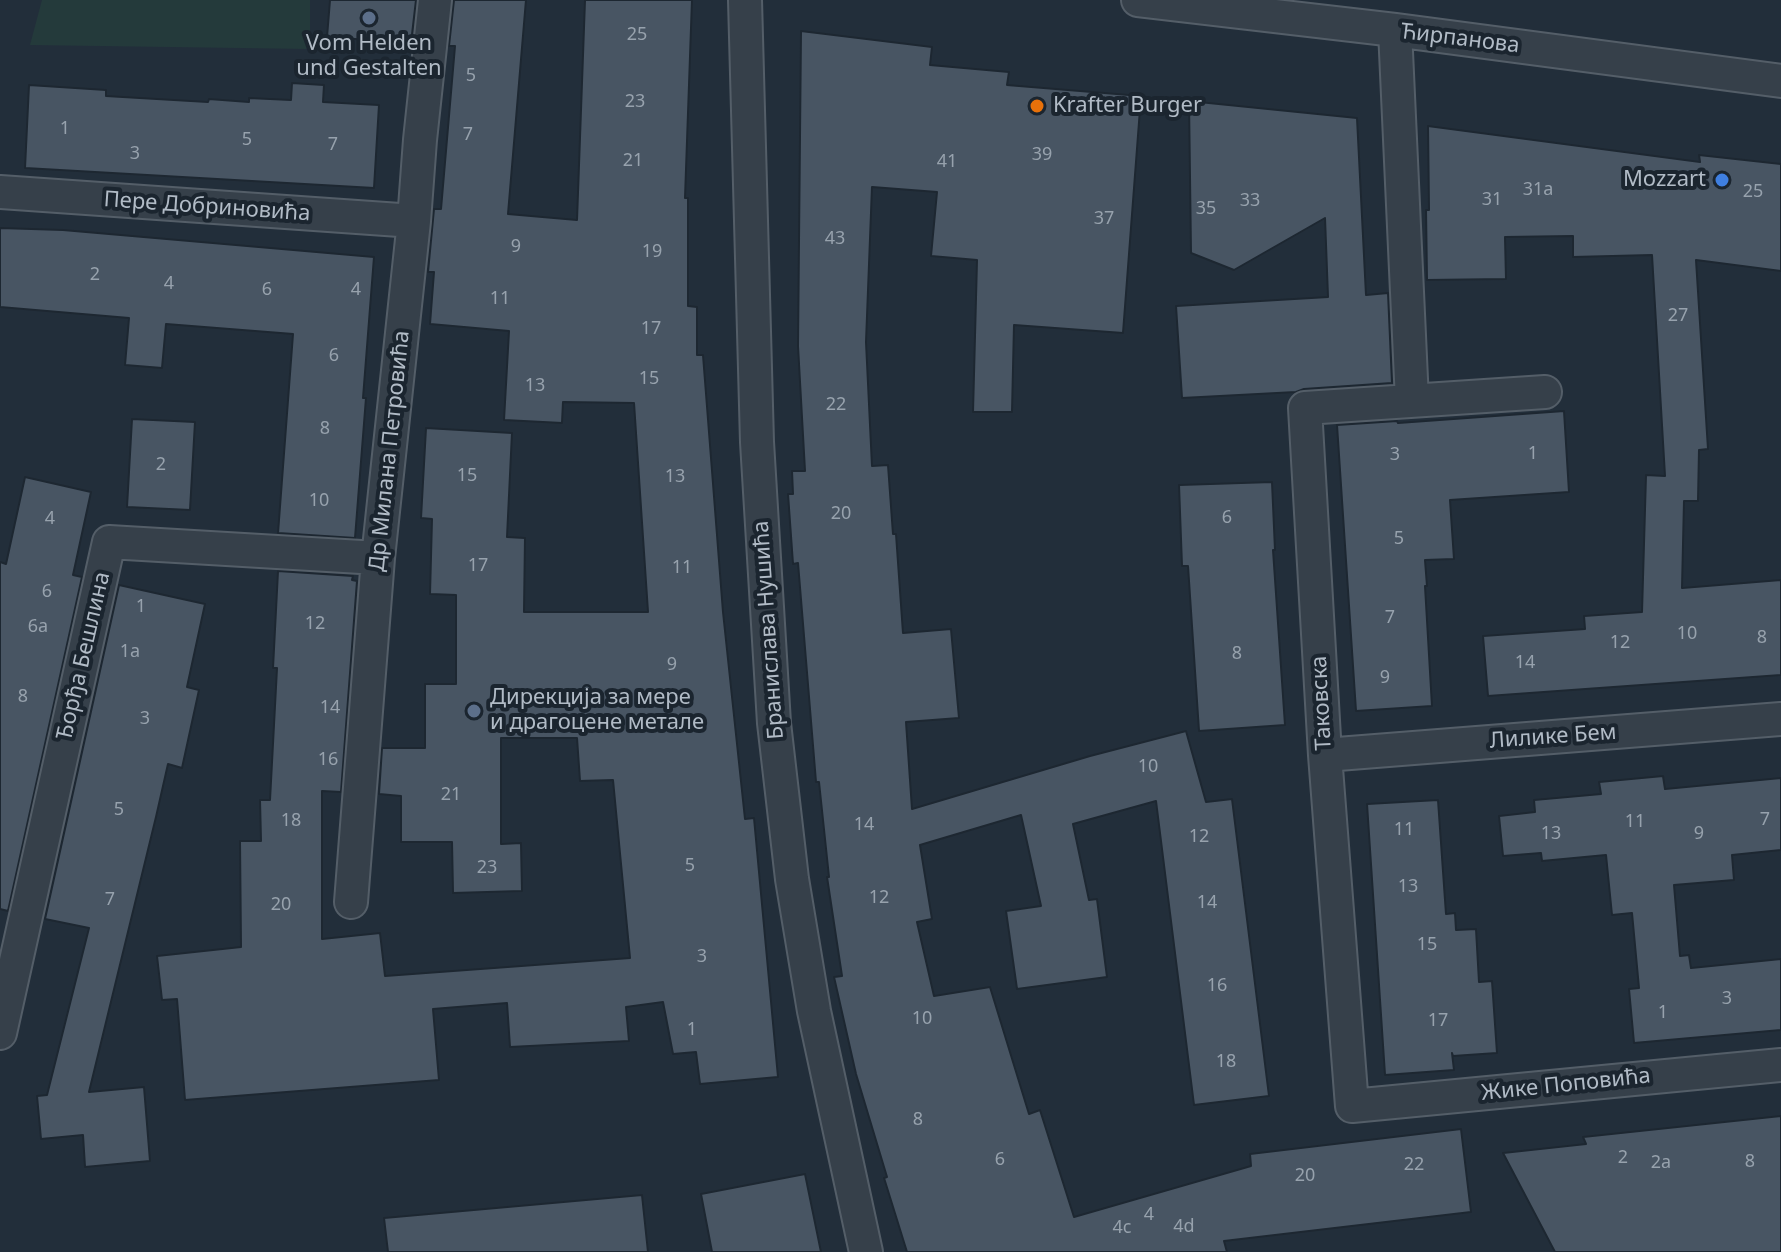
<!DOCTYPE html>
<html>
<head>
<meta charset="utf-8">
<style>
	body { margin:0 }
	canvas { display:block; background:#222e3a }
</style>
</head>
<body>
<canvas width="1781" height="1252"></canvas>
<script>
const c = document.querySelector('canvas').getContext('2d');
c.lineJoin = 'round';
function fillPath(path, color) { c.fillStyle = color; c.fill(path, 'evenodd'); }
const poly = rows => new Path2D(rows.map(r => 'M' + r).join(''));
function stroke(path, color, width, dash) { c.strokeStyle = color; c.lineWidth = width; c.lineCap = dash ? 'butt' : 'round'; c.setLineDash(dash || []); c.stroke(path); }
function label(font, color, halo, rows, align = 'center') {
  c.font = font + ' "Noto Sans",sans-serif'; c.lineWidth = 8; c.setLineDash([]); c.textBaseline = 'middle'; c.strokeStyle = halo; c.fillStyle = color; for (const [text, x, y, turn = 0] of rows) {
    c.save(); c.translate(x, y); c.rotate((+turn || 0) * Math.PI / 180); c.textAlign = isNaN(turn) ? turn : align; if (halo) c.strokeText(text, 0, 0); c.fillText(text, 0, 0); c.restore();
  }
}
const green = poly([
	[42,0,310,0,310,49,30,45]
]);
const building = poly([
	[330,0,416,0,411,43,327,37,330,0],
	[454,0,526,0,508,214,577,220,585,0,692,0,685,198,688,198,688,306,697,307,697,355,703,355,723,612,745,819,754,818,778,1077,700,1084,696,1052,673,1054,663,1002,626,1007,629,1041,510,1047,507,1003,433,1009,439,1080,185,1100,177,999,162,1000,157,956,241,947,240,841,261,841,260,800,270,800,277,668,273,668,278,571,353,576,352,580,357,581,341,792,322,791,322,939,380,933,385,976,630,958,613,780,580,781,577,738,501,738,501,844,521,843,522,891,453,893,452,842,401,842,401,796,379,794,382,748,425,748,425,684,456,684,456,595,430,594,432,519,421,518,426,428,512,433,507,537,525,538,524,612,648,612,634,403,563,402,562,423,504,420,509,331,430,324,434,272,428,272,434,209,441,209,455,46,449,46,454,0],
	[801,31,932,47,930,65,1009,72,1007,85,1141,96,1123,333,1014,325,1012,412,973,412,977,260,931,256,937,192,872,187,866,342,872,466,888,465,893,534,896,534,903,633,951,629,959,718,906,722,912,809,1090,756,1186,731,1206,802,1232,799,1269,1096,1194,1105,1156,801,1073,824,1089,900,1097,899,1107,977,1017,989,1006,911,1041,906,1021,815,920,845,932,919,917,922,934,996,990,987,1029,1114,1040,1110,1074,1217,1251,1166,1250,1154,1461,1129,1471,1212,1224,1241,1227,1252,907,1252,884,1178,887,1177,856,1074,834,977,842,976,827,877,829,877,819,782,816,782,798,563,793,564,788,494,793,494,792,471,805,471,798,346,801,31],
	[292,83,324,85,323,102,379,105,374,188,25,168,29,85,106,90,106,96,208,102,209,99,249,102,249,98,291,100,292,83],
	[1189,101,1357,118,1366,295,1388,293,1392,383,1304,389,1296,392,1182,398,1176,306,1328,297,1325,218,1234,270,1191,253,1189,101],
	[1428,126,1700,162,1699,155,1781,164,1781,271,1696,260,1708,449,1699,450,1698,501,1684,501,1682,588,1781,580,1781,675,1488,696,1483,636,1585,629,1584,616,1642,612,1646,475,1665,476,1652,255,1573,257,1573,236,1505,237,1506,279,1427,280,1426,210,1429,210,1428,126],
	[0,228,63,230,374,257,363,398,366,398,355,538,278,533,293,334,166,324,162,368,125,365,129,318,0,307,0,228],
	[1564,411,1569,492,1450,500,1454,559,1425,560,1427,586,1425,586,1432,706,1356,711,1337,425,1397,421,1398,423,1564,411],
	[132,419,195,422,190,510,127,507,132,419],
	[25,477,91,492,73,575,82,577,8,911,0,909,0,562,6,564,25,477],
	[1272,482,1275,550,1273,550,1285,725,1199,731,1188,566,1182,566,1179,485,1272,482],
	[119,585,205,604,187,687,199,690,182,768,168,764,156,817,89,1092,144,1087,150,1161,85,1167,83,1135,41,1139,37,1096,47,1095,89,928,45,919,119,585],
	[1663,776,1665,789,1781,778,1781,850,1732,855,1734,880,1674,885,1680,956,1689,955,1691,968,1781,959,1781,1030,1634,1043,1629,989,1639,988,1632,913,1612,915,1606,855,1542,861,1541,853,1503,856,1499,816,1535,812,1534,800,1601,794,1599,782,1663,776],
	[1438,800,1446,914,1455,913,1456,930,1476,929,1479,982,1492,981,1497,1053,1453,1056,1452,1053,1454,1070,1385,1075,1367,804,1438,800],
	[1781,1116,1781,1252,1555,1252,1503,1153,1586,1144,1583,1137,1781,1116],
	[805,1174,821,1252,712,1252,701,1194,805,1174],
	[642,1195,648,1252,388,1252,384,1218,642,1195]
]);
const minor = poly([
	[745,0,757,442,774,723,792,879,814,1011,866,1252],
	[1138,0,1395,30,1781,81],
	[1395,30,1412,401],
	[0,192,414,221],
	[1545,392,1305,408,1325,755,1352,1106,1781,1065],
	[1325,755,1781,719],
	[351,902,378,558,414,221,420,140,435,0],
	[0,1033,109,542,378,558]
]);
const markers = [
	[369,18,8,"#5c6f8a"],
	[1037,106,8,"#e8710a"],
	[1722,180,8,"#3f7fe0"],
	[474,711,8,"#5c6f8a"]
];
const numberNames = [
	["25",637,35],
	["5",471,76],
	["23",635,102],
	["1",65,129],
	["7",468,135],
	["5",247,140],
	["7",333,145],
	["3",135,154],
	["39",1042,155],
	["21",633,161],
	["41",947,162],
	["31a",1538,190],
	["25",1753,192],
	["31",1492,200],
	["33",1250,201],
	["35",1206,209],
	["37",1104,219],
	["43",835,239],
	["9",516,247],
	["19",652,252],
	["2",95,275],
	["4",169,284],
	["6",267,290],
	["4",356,290],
	["11",500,299],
	["27",1678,316],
	["17",651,329],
	["6",334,356],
	["15",649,379],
	["13",535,386],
	["22",836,405],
	["8",325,429],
	["1",1533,454],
	["3",1395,455],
	["2",161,465],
	["15",467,476],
	["13",675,477],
	["10",319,501],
	["20",841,514],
	["6",1227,518],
	["4",50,519],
	["5",1399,539],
	["17",478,566],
	["11",682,568],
	["6",47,592],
	["1",141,607],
	["7",1390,618],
	["12",315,624],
	["6a",38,627],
	["10",1687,634],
	["8",1762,638],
	["12",1620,643],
	["1a",130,652],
	["8",1237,654],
	["14",1525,663],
	["9",672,665],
	["9",1385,678],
	["8",23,697],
	["14",330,708],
	["3",145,719],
	["16",328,760],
	["10",1148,767],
	["21",451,795],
	["5",119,810],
	["7",1765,820],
	["18",291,821],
	["11",1635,822],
	["14",864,825],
	["11",1404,830],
	["13",1551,834],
	["9",1699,834],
	["12",1199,837],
	["5",690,866],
	["23",487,868],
	["13",1408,887],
	["12",879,898],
	["7",110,900],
	["14",1207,903],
	["20",281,905],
	["15",1427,945],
	["3",702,957],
	["16",1217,986],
	["3",1727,999],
	["1",1663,1013],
	["10",922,1019],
	["17",1438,1021],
	["1",692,1030],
	["18",1226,1062],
	["8",918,1120],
	["2",1623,1158],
	["6",1000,1160],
	["8",1750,1162],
	["2a",1661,1163],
	["22",1414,1165],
	["20",1305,1176],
	["4",1149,1215],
	["4d",1184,1227],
	["4c",1122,1228]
];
const streetNames = [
	["Ћирпанова",1460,39,7],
	["Пере Добриновића",207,207,4],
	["Др Милана Петровића",390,451,-84],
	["Бранислава Нушића",769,630,-94],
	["Ђорђа Бешлина",84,656,-77],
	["Таковска",1322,703,-93],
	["Лилике Бем",1553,737,-4],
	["Жике Поповића",1566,1085,-6]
];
const poiNames = [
	["Vom Helden",369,44,"center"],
	["und Gestalten",369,69,"center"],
	["Krafter Burger",1053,106],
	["Mozzart",1706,180,"right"],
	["Дирекција за мере",490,698],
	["и драгоцене метале",490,723]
];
fillPath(green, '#243a3b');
fillPath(building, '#485563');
stroke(building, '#1d2731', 2);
stroke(minor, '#545e68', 36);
stroke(minor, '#36404a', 32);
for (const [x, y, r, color] of markers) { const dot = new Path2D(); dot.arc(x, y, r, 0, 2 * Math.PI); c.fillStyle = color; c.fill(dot); stroke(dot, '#1b252f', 3); }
label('18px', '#97a2ad', null, numberNames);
label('22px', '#b1bbc6', '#1b252f', streetNames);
label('22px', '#b1bbc6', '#1b252f', poiNames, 'left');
</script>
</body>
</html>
